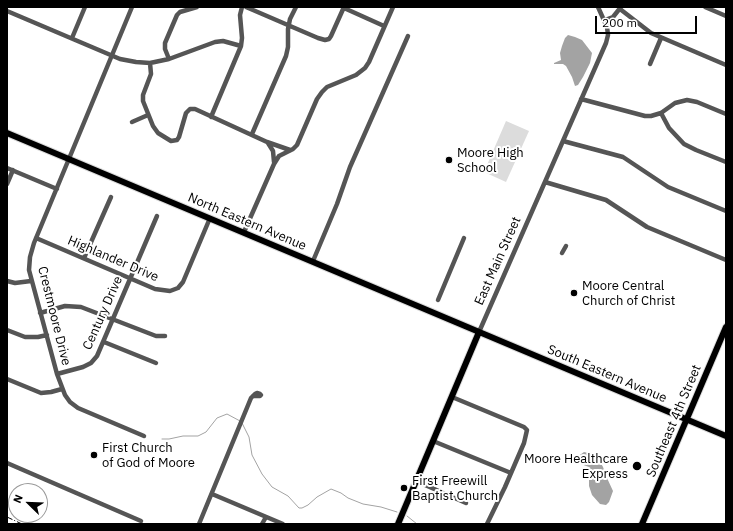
<!DOCTYPE html>
<html>
<head>
<meta charset="utf-8">
<style>
	body { margin:0 }
	#map { position:relative; width:733px; height:531px; overflow:hidden; background:#fff; font-family:"IBM Plex Sans",sans-serif }
	canvas { display:block }
	.frame { position:absolute; inset:0; border:8px solid #000; pointer-events:none }
	.north { position:absolute; left:8px; top:483px; width:40px; height:40px; box-sizing:border-box; background:#fff; border:1px solid #999; border-radius:50%; rotate:293deg; font-size:11px; font-weight:700; line-height:16px; text-align:center; color:#000 }
	.north::after { content:''; display:block; margin:auto; width:14px; height:18px; background:#000; clip-path:polygon(50% 0,100% 100%,50% 72%,0 100%) }
	.scale { position:absolute; left:595px; top:16px; width:102px; height:18px; box-sizing:border-box; border:2px solid #000; border-top:0; padding-left:5px; font-size:12px; line-height:14px; white-space:nowrap; color:#000; -webkit-text-stroke:3px #fff; paint-order:stroke }
</style>
</head>
<body>
<div id="map">
<canvas width="733" height="531"></canvas>
<div class="frame"></div>
<div class="north">N</div>
<div class="scale">200 m</div>
</div>
<script>
const c = document.querySelector('canvas').getContext('2d');
c.lineJoin = 'round';
function fillPath(path, color) { c.fillStyle = color; c.fill(path, 'evenodd'); }
const poly = rows => new Path2D(rows.map(r => 'M' + r).join(''));
function stroke(path, color, width, dash) { c.strokeStyle = color; c.lineWidth = width; c.lineCap = dash ? 'butt' : 'round'; c.setLineDash(dash || []); c.stroke(path); }
function label(font, color, halo, rows, align = 'center') {
  c.font = font + ' "IBM Plex Sans",sans-serif'; c.lineWidth = 4; c.setLineDash([]); c.textBaseline = 'middle'; c.strokeStyle = halo; c.fillStyle = color; for (const [text, x, y, turn = 0] of rows) {
    c.save(); c.translate(x, y); c.rotate((+turn || 0) * Math.PI / 180); c.textAlign = isNaN(turn) ? turn : align; if (halo) c.strokeText(text, 0, 0); c.fillText(text, 0, 0); c.restore();
  }
}
const green = poly([
	[506,121,529,131,506,182,484,172]
]);
const water = poly([
	[568,35,575,37,582,40,592,53,590,63,583,77,578,85,575,86,572,77,566,66,563,64,554,64,554,63,561,60,560,53,562,46,565,38],
	[584,452,593,454,597,456,603,467,607,478,613,491,609,502,606,505,600,504,592,495,589,486,589,467,578,463,576,461,577,457]
]);
const stream = poly([
	[242,423,249,437,252,455,262,474,272,487,288,496,299,508,302,508,308,505,317,497,331,489,341,493,348,498,363,504,381,507,397,512],
	[162,439,169,439,183,436,198,436,206,432,217,418,227,414,240,421],
	[407,516,417,524]
]);
const minor = poly([
	[132,7,34,243,30,257,29,270,57,374,65,395,70,402,78,408,144,436],
	[246,7,318,38,325,40,329,39,331,36,344,7],
	[705,7,726,16],
	[344,8,384,26],
	[620,9,651,33,726,65],
	[7,11,120,59,136,62,150,63,169,59,215,42,223,41,241,46],
	[605,20,613,17,621,7],
	[72,38,85,7],
	[169,59,165,49,165,43,177,15,180,12,197,7],
	[150,63,151,74,143,95,143,101,153,126,158,133,171,141,177,140,179,137,186,113,190,109,195,109,267,142,290,150],
	[650,64,661,38],
	[581,99,645,116,651,116,661,113,675,103,687,100,697,102,726,114],
	[661,113,669,128,684,144,696,150,726,162],
	[211,117,241,46,242,38,240,15,242,7],
	[132,122,148,115],
	[252,134,286,56,288,47,288,29,290,19,296,7],
	[563,141,623,157,668,187,726,211],
	[268,143,273,151,274,162],
	[7,168,57,189],
	[545,182,606,200,647,227,726,260],
	[7,184,13,170],
	[244,232,274,164,279,156,293,149,297,145,317,99,322,92,327,87,356,75,365,68,369,62,393,7],
	[36,238,155,289,170,291,178,288,183,282,210,218],
	[562,253,566,246],
	[84,258,111,197],
	[313,261,337,204,350,167,408,36],
	[7,281,15,283,31,281],
	[438,300,464,238],
	[40,313,65,306,81,307,156,336,165,336],
	[7,330,25,337,38,337,47,335],
	[479,332,606,43,608,35,607,27,598,7],
	[104,342,156,363],
	[57,374,83,367,91,363,97,356,157,216],
	[7,379,41,393,51,392,62,389],
	[452,397,524,427,527,430,524,443,505,487,487,524],
	[433,441,511,473],
	[7,463,141,521],
	[416,481,466,503],
	[212,494,283,524],
	[199,524,251,398,255,394,257,393,260,394,261,395,260,396,253,396],
	[262,524,266,517]
]);
const major = poly([
	[7,133,726,436],
	[398,524,479,332],
	[642,524,726,327]
]);
const rail = poly([
	[7,517,22,524]
]);
const markers = [
	[449,160,4,"#000"],
	[574,293,4,"#000"],
	[94,455,4,"#000"],
	[637,466,5,"#000"],
	[404,488,4,"#000"]
];
const poiNames = [
	["Moore High",457,153],
	["School",457,168],
	["Moore Central",582,286],
	["Church of Christ",582,301],
	["First Church",102,448],
	["of God of Moore",102,463],
	["Moore Healthcare",628,459,"right"],
	["Express",628,474,"right"],
	["First Freewill",412,481],
	["Baptist Church",412,496]
];
const streetNames = [
	["North Eastern Avenue",247,222,23],
	["Highlander Drive",113,259,23],
	["East Main Street",498,261,-66],
	["Century Drive",103,313,-66],
	["Crestmoore Drive",54,316,76],
	["South Eastern Avenue",607,374,23],
	["Southeast 4th Street",674,421,-67]
];
fillPath(green, '#dcdcdc');
fillPath(water, '#a3a3a3');
stroke(stream, '#a3a3a3', 1);
stroke(major, '#dbdbdb', 8);
stroke(minor, '#555', 4.5);
stroke(major, '#000', 6);
stroke(rail, '#000', 1, [6, 2, 1, 2]);
for (const [x, y, r, color] of markers) { const dot = new Path2D(); dot.arc(x, y, r, 0, 2 * Math.PI); c.fillStyle = color; c.fill(dot); stroke(dot, '#fff', 1.5); }
label('13px', '#000', '#fff', poiNames, 'left');
label('13px', '#000', '#fff', streetNames);
</script>
</body>
</html>
